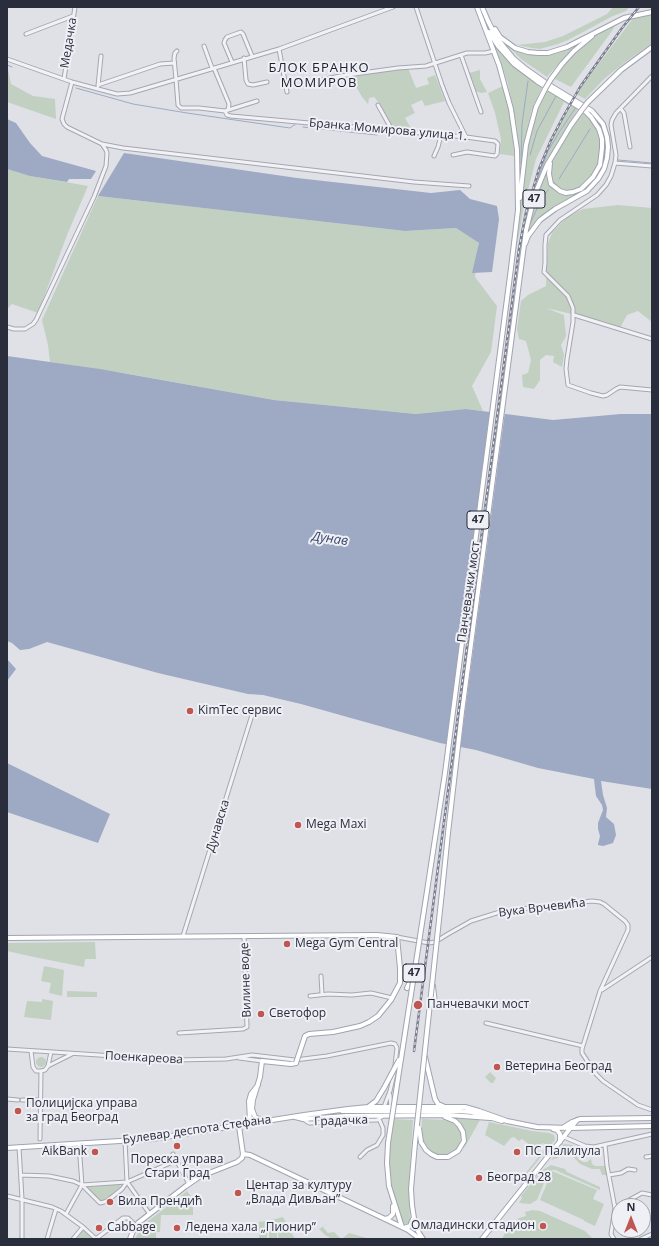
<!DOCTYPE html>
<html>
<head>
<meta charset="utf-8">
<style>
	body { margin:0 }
	#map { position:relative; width:659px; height:1246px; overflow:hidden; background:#dfe1e7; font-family:"Open Sans",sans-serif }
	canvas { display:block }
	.frame { position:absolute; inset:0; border:8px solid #2a2d3c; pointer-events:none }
	.north { position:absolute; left:611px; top:1198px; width:40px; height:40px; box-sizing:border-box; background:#eff0f5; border:1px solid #a0a2ab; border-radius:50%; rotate:0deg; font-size:11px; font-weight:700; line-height:16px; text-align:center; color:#2a2d3c }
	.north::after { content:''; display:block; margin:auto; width:14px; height:18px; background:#bf5651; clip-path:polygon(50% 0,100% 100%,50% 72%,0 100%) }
</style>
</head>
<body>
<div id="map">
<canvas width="659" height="1246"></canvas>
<div class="frame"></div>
<div class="north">N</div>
</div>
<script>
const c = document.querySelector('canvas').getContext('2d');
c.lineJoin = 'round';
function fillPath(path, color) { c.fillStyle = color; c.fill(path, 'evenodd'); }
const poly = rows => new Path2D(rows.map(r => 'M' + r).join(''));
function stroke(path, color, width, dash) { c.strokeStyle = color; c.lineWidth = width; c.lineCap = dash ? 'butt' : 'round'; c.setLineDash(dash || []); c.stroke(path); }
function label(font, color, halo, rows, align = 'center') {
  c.font = font + ' "Open Sans",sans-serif'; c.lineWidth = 4; c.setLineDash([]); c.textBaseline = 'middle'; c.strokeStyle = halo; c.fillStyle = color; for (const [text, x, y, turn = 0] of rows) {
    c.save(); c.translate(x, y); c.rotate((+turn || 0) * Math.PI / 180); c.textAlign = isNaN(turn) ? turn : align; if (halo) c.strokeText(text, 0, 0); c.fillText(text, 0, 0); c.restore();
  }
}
const green = poly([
	[479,7,494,36,511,58,590,112,599,122,604,135,606,150,605,162,603,167,594,182,581,192,553,207,545,213,538,219,528,233,527,232,534,202,546,171,547,171,547,178,551,186,558,192,566,195,571,195,585,189,597,177,601,168,605,150,603,134,598,122,589,112,510,59,493,37,487,26],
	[613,7,629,7,626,11,613,16,568,40,558,44,540,49,532,48,517,45,545,42,563,36,607,14],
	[652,14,652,43,620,66,604,79,585,99,576,94,634,17],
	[616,24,612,31,571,87,553,78,561,64,586,42,597,34],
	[581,42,567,54,547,77,521,59,507,45,520,52,537,55,547,54,559,51],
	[494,43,507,59,524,74,579,108,590,118,597,130,600,139,601,148,599,164,592,177,581,187,574,190,566,191,561,190,555,186,550,176,551,165,566,136,583,112,578,109,552,152,539,178,532,199,526,222,518,268,520,249,527,212,540,167,547,148,570,106,564,102,536,159,524,206,513,268,527,148,536,112,547,90,542,87,531,112,525,139,521,170,517,128,513,108,508,84,500,59,493,44],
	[7,64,11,84,33,96,55,99,56,119,7,102],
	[408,68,416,88,429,84,427,78,435,75,445,101,425,106,422,100,411,105,415,113,405,118,412,130,393,128,380,104,374,97,369,98,368,104,362,97,350,76],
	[480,70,480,79,487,92,481,93,475,91,469,73],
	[503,86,508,104,513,130,514,156,500,154,501,139,495,113,488,93],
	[7,169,31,176,88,186,67,235,38,313,12,304,7,309],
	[98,196,405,231,456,228,479,243,475,277,497,306,491,352,472,386,483,411,466,409,416,414,274,400,129,374,50,362,48,345,42,320],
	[618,205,652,208,652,322,638,311,627,315,620,328,606,322,593,320,580,316,546,308,564,315,566,336,561,345,564,355,562,367,553,362,554,356,546,355,540,360,540,380,534,389,523,387,522,375,528,373,531,360,526,341,519,339,517,329,521,301,528,295,546,286,548,243,552,233,567,217,583,209],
	[95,942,96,959,85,959,84,967,34,957,7,951,7,943],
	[44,966,64,970,62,996,49,993,51,983,41,981],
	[67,991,97,992,97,997,67,997],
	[42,999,53,1001,51,1020,24,1017,27,1001,42,1002],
	'36 1062a5 5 0 1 1 10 0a5 5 0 1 1-10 0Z',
	[490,1072,496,1078,493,1083,491,1083,485,1077],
	[453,1117,480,1120,466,1145,464,1147,465,1138,460,1123],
	[391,1119,413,1120,409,1184,410,1221,408,1224,406,1225,403,1222,395,1201,391,1188,387,1166],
	[422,1119,444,1120,455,1124,460,1130,461,1134,460,1143,456,1150,450,1153,443,1155,434,1154,427,1149,423,1141,421,1133],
	[489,1122,532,1131,549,1133,554,1135,555,1140,526,1175,525,1174,547,1146,543,1143,537,1150,522,1139,519,1141,514,1137,511,1138,504,1146,485,1135],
	[564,1144,573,1145,578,1159,583,1162,587,1162,591,1159,592,1164,595,1166,607,1166,609,1175,602,1175,600,1169,592,1169,580,1164,567,1150,560,1154,558,1158,551,1160],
	[551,1165,565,1169,567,1172,600,1187,600,1190,555,1170,552,1170,549,1175,547,1176,537,1200,530,1204,519,1203,522,1198,521,1196,541,1171],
	[552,1171,597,1190,593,1199,604,1204,595,1226,584,1221,584,1220,540,1200],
	[120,1184,121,1188,106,1200,102,1201,98,1199,86,1187],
	[187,1191,193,1199,193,1215,161,1215,160,1232,156,1232,156,1239,135,1239,139,1231,147,1222],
	[532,1210,540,1211,585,1231,593,1239,502,1239,507,1229,510,1230,514,1223,519,1218,526,1216,525,1212],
	[283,1217,295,1239,278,1239,279,1228,270,1228,268,1221],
	[267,1221,267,1238,259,1238,259,1222],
	[330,1222,323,1227,328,1233,334,1232,341,1239,332,1239,325,1235,319,1229],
	[83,1229,93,1239,76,1239],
	[269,1229,277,1229,277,1239,269,1239],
	[349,1233,370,1239,342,1239]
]);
const water = poly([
	[7,119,16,123,30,143,42,156,96,171,91,179,69,179,67,182,30,176,7,169],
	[124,153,297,178,431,193,460,190,470,199,497,206,499,219,492,272,472,273,479,243,456,228,405,231,98,196],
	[7,356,100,369,274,400,416,414,466,409,553,420,621,414,652,414,652,789,601,781,603,795,607,808,606,817,614,824,616,835,613,843,603,846,598,845,598,844,600,836,598,829,598,823,603,810,602,805,596,796,594,779,538,768,476,750,440,743,301,704,263,695,248,694,158,673,47,642,29,649,20,650,12,643,7,641],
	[7,659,16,669,7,681],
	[7,763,110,814,98,843,7,812]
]);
const pier = poly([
	[490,410,505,412,460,749,446,746]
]);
const stream = poly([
	[7,65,12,67],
	[76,88,133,104,187,113,290,128,294,125,295,125],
	[303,127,377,135],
	[530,155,537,131,556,96],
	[618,160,652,163],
	[521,164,522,124,528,81],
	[559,179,590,129],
	[531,196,548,151,560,131,576,107],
	[531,222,541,200,548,190]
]);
const minor = poly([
	[416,7,442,85,449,103,466,137],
	[26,34,73,16],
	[204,46,212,68],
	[279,49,287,92],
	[461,55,481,112],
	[244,58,246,80,248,84,253,85,267,82],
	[7,59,72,82,98,89,117,94,130,93,279,49,393,7],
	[232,62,224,43,225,40,227,37,241,32,243,34,252,56],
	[214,68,229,104,228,110],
	[652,76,616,113,612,120,611,125,616,155,615,163,611,176,606,185,597,195,560,220,546,235,545,245,545,263,544,272,568,296,573,308,573,322,567,359,566,369,568,385,591,393,603,396,607,395,616,389,620,387,652,390],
	[64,79,75,7],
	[176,79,178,105,181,108,199,108,225,111,257,101],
	[176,79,174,58,175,53,177,51],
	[302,84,340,76,398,68,426,66,467,53,485,53,494,51],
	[98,85,160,64,174,63],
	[98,86,101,56],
	[378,105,392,130],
	[621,109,624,113,630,147],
	[225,111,227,115,231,116,466,137,495,141,498,144,497,154,495,156,467,152,453,155],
	[102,144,123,148,414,182,469,186],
	[434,156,438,147,441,135],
	[615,163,652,166],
	[574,315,652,339],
	[7,327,14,329,25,329,33,324,36,320,94,197,106,166,107,153,106,150,102,144,67,127,64,124,62,119,72,82],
	[183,936,252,715],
	[397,937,429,943,435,942,448,934,471,921,503,911,592,901,600,902,604,904,625,921,628,925,628,930,600,991,582,1049,582,1053,596,1074,603,1081,638,1105,652,1110],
	[321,976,322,994],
	[602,990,652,957],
	[310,996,328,994,352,995,371,993,392,998],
	[486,1023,583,1046],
	[179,1033,243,1029,247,1027,244,936],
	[7,1049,175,1060,226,1059,252,1055,295,1060,327,1056,391,1043,395,1044,397,1048,395,1065],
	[31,1051,33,1067,36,1071,41,1071,45,1070,48,1066,51,1052],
	[239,1058,262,1061],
	[48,1066,72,1054],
	[390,1095,391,1108],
	[7,1099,18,1100],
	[22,1100,40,1100],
	[384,1107,390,1091,395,1070],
	[303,1119,309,1123,314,1123,339,1121,377,1120,383,1116],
	[564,1137,585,1146,594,1147,652,1134],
	[40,1139,41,1071],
	[125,1141,127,1182,149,1213],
	[605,1145,607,1166,615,1208,611,1234,614,1239],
	[19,1147,22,1199,22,1239],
	[173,1154,189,1184],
	[360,1157,367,1150,377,1145,383,1135,383,1128,379,1119],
	[646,1157,652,1156],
	[21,1175,49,1176,73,1181,82,1185,100,1203,104,1202,107,1201,122,1189,127,1182],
	[609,1175,621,1173,628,1169,635,1170],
	[82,1185,127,1182,177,1160],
	[7,1196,52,1207,61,1211,83,1227,95,1238,97,1238,123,1218,128,1218,136,1226],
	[615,1208,642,1193,652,1195],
	[66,1214,82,1185,79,1144],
	[47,1239,56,1209],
	[73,1239,83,1227],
	[641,1239,652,1234]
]);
const major = poly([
	[482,7,488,21,496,37,513,58,526,69,546,83,592,111,603,124,607,137,608,147,607,158,604,169,598,179,587,191,555,209,540,220,528,236,525,244],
	[495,29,500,37,515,48,528,52,538,53,548,53,567,47,624,18,652,12],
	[489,32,498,46,514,64,538,82,584,110,591,117,599,129,602,139,602,148,600,165,593,177,581,189,573,192,566,193,560,191,555,187,551,184,549,174,550,163],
	[551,79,562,64,574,51,592,36],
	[588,102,621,70,652,47],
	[520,198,526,145,529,133,536,107,545,89],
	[427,891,445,773,511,268,518,210,517,150,511,109,499,65,477,7],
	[442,892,448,833,462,712,526,230,535,194,547,165,571,125,581,111],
	[7,938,377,935,397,937,400,968,400,983,391,1000,378,1016,369,1022,360,1026,333,1032,309,1034,305,1036,304,1039],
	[433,986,435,1004],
	[407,988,414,974],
	[425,1057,435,1099,438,1104,443,1106],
	[368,1107,376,1101,384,1088],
	[342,1111,460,1111,472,1112,502,1121],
	[295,1117,303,1119,347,1116,449,1115,490,1118],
	[263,1121,255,1117,252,1109,253,1100,260,1077,262,1061,291,1064,296,1063],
	[250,1123,249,1101,251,1094,258,1085],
	[239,1126,243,1154],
	[564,1127,572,1122,580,1119,652,1118],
	[553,1129,557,1130,560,1134,560,1142],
	[421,1142,426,1150,431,1154,437,1157,448,1157,458,1151,464,1141,463,1132,459,1125,455,1121,445,1117],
	[388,1143,387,1163,389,1186,402,1227],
	[415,1143,411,1189,412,1205,415,1225,419,1233,423,1239],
	[7,1148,152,1139,304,1115,348,1109,368,1107,465,1107,479,1111,507,1121,537,1127,570,1128,652,1126],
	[243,1154,250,1155,385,1219,408,1230,420,1239],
	[385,1219,389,1218,393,1214,393,1206],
	[404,1228,410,1226,413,1219],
	[130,1239,133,1231,138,1223,186,1186,199,1177,237,1162,242,1158,243,1154],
	[482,1239,577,1120]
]);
const rail = poly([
	[414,1051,519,249,526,212,539,169,551,140,563,117,580,87,622,28,639,7]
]);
const majorBridge = poly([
	[545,89,551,79],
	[581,111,588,102],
	[296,1063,304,1039],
	[384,1088,399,1060],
	[419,1128,421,1142],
	[388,1143,427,891],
	[415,1143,442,892]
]);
const markers = [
	[190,711,4,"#bf5651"],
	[298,825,4,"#bf5651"],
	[287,944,4,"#bf5651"],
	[418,1005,5,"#bf5651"],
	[261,1014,4,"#bf5651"],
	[497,1067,4,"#bf5651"],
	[18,1111,4,"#bf5651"],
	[177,1146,4,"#bf5651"],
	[95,1152,4,"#bf5651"],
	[517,1152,4,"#bf5651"],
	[479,1178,4,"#bf5651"],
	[238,1193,4,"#bf5651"],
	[110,1202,4,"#bf5651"],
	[543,1226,4,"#bf5651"],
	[99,1228,4,"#bf5651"],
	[177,1228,4,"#bf5651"]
];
const shields = [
	[534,199,22],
	[478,520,22],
	[414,973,22]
];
const shieldNames = [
	["47",534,199],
	["47",478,520],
	["47",414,973]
];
const streetNames = [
	["Медачка",69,43,-81],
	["Бранка Момирова улица 1.",388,130,5],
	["Панчевачки мост",469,592,-82],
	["Дунавска",218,826,-73],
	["Вука Врчевића",542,908,-7],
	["Вилине воде",246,980,-92],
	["Поенкареова",144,1058,3],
	["Градачка",341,1121,-2],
	["Булевар деспота Стефана",197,1130,-8]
];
const poiNames = [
	["KimTec сервис",198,711],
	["Mega Maxi",306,825],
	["Mega Gym Central",295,944],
	["Панчевачки мост",427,1005],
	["Светофор",269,1014],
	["Ветерина Београд",505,1067],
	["Полицијска управа",26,1104],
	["за град Београд",26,1118],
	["AikBank",87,1152,"right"],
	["ПС Палилула",525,1152],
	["Пореска управа",177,1160,"center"],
	["Стари Град",177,1174,"center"],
	["Београд 28",487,1178],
	["Центар за културу",246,1186],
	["„Влада Дивљан”",246,1200],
	["Вила Прендић",118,1202],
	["Омладински стадион",535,1226,"right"],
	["Cabbage",107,1228],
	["Ледена хала „Пионир”",185,1228]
];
const neighbourhoodNames = [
	["БЛОК БРАНКО",319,68],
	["МОМИРОВ",319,83]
];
const waterNames = [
	["Дунав",330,539,8]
];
fillPath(green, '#c2d0c1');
fillPath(water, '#9ea9c3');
fillPath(pier, '#dfe1e7');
stroke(stream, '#9ea9c3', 1);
stroke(minor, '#a5a7b0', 5);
stroke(major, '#a0a4b1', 6);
stroke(minor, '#f2f2f6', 3);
stroke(major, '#fff', 4);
stroke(rail, '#7b7e8f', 2.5);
stroke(rail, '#eff0f5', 1, [3]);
stroke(majorBridge, '#a0a4b1', 6, []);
stroke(majorBridge, '#fff', 4);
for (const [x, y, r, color] of markers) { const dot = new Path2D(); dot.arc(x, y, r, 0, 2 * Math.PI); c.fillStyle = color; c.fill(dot); stroke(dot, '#eff0f5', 1.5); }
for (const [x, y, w] of shields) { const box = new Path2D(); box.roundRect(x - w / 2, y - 9, w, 18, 3); c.fillStyle = '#eff0f5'; c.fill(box); stroke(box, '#2a2d3c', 1); }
label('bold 11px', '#2a2d3c', null, shieldNames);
label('12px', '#2a2d3c', '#eff0f5', streetNames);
label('12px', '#2a2d3c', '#eff0f5', poiNames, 'left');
c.letterSpacing = '1px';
label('13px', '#1c1f2d', '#eff0f5', neighbourhoodNames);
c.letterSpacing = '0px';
label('italic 13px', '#39466c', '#eff0f5', waterNames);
</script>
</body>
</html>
